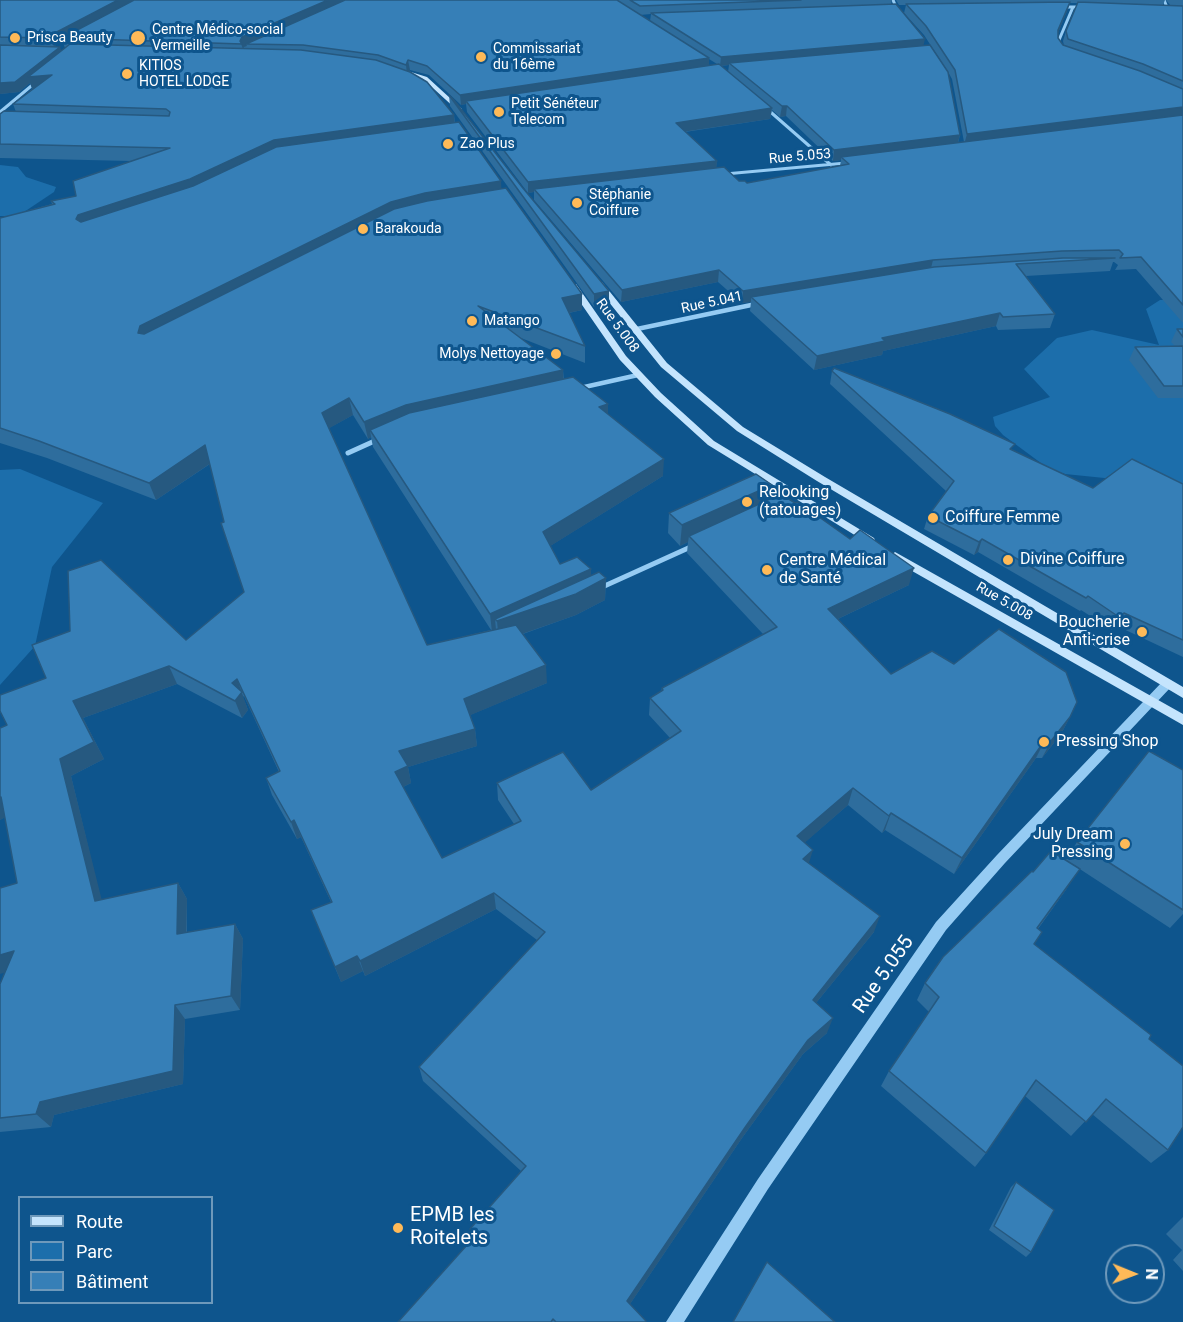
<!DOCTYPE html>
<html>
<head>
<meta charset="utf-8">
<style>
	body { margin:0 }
	#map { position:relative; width:1183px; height:1322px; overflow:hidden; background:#0e558d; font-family:Roboto,sans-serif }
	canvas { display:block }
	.legend { position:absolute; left:18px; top:1196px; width:195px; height:108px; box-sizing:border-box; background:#0e558d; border:2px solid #6e99bb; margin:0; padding:8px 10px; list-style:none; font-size:18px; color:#fff }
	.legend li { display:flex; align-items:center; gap:12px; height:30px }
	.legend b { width:30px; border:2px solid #6e99bb }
	.north { position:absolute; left:1105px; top:1244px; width:60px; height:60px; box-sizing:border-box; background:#0e558d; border:2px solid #6e99bb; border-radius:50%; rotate:91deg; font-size:16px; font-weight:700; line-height:24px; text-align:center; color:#fff }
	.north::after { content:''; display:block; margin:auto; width:21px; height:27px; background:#ffba58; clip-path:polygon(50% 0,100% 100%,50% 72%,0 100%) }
</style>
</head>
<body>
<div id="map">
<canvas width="1183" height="1322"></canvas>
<ul class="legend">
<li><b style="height:8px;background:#c4e4fd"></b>Route</li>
<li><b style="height:16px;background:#1c6eab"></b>Parc</li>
<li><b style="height:16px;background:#367fb7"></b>Bâtiment</li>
</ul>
<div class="north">N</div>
</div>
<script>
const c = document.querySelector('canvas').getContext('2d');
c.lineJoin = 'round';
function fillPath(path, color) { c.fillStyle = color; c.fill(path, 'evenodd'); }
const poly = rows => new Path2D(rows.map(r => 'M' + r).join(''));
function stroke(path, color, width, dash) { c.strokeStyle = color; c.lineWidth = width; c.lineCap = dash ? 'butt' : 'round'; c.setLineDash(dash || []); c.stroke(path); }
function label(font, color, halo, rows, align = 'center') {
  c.font = font + ' Roboto,sans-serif'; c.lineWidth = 6; c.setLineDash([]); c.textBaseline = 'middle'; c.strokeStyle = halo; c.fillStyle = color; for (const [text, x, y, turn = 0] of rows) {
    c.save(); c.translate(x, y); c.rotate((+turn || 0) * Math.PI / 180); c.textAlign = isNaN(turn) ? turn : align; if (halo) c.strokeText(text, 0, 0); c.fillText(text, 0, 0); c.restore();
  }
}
const green = poly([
	[0,165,18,167,26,177,56,187,54,192,18,216,0,216],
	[1160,300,1183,300,1183,486,1065,474,1049,469,1003,435,995,426,993,417,1050,397,1024,369,1057,338,1092,330,1159,345,1146,309],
	[20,469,103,503,52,567,35,646,0,685,0,470]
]);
const minorFar2 = poly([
	[893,0,898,12],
	[1164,0,1168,10],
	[1061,7,1084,7],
	[1059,46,1059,40,1073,7],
	[766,108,831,165],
	[0,112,36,82],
	[725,174,846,163]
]);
const minorFar1 = poly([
	[637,329,756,304],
	[580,388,638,375]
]);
const minor = poly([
	[348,453,379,439],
	[600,588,695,545]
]);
const tertiary = poly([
	[1167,680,1171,681,1172,684,1171,687,1005,863,946,930,768,1189,684,1322,666,1322,758,1179,936,922,997,855,1163,681,1167,680]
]);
const secondary = poly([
	[398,68,427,77,462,109,457,110,423,79,398,70,398,68],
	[596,282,602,282,667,363,743,427,825,477,1183,687,1183,698,817,481,737,431,661,367,596,286,596,282],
	[570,284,576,284,626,356,661,393,714,441,874,538,875,540,874,542,866,542,708,445,655,397,620,360,569,286,570,284],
	[895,552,1183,714,1183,725,891,559,890,556,895,552]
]);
const wall = poly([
	[0,0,892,0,891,4,924,46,948,72,924,35,904,13,906,5,899,5,896,0,1165,0,1163,5,1170,5,1166,0,1183,0,1183,323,1136,269,1115,270,1118,265,1114,262,1113,262,1110,271,1026,276,1055,314,1050,328,998,330,996,326,883,351,882,355,814,370,750,311,751,302,742,303,718,282,621,302,534,200,534,192,528,193,467,112,466,104,461,105,429,75,410,70,409,71,454,115,455,123,501,188,582,294,582,310,569,313,585,346,585,363,521,338,563,370,564,379,608,414,663,476,550,546,560,564,591,576,606,578,605,600,576,615,523,634,547,683,470,715,475,729,477,746,408,767,411,783,403,787,442,858,514,824,498,800,497,783,591,790,670,738,649,715,650,698,661,692,662,688,763,634,687,553,688,542,680,546,668,533,669,513,772,485,770,499,909,585,838,619,891,674,954,664,1070,717,1061,734,1042,758,1036,758,954,874,885,830,882,833,848,805,805,842,809,863,874,932,816,1003,827,1033,803,1054,742,1138,630,1304,646,1322,398,1322,473,1239,470,1229,521,1171,423,1081,419,1067,537,940,496,909,365,976,363,971,341,982,311,910,331,902,301,837,297,839,272,795,266,778,279,772,244,696,243,697,248,710,242,718,177,684,83,718,104,759,71,776,101,900,178,883,187,899,187,932,235,924,243,939,240,1010,185,1019,183,1084,54,1115,51,1127,0,1132,0,984,5,972,17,883,5,817,0,820,0,728,186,640,244,592,224,522,210,464,156,500,47,458,0,443,0,218,52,204,51,201,76,196,131,161,0,158,0,114,16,112,13,104,32,89,30,83,19,92,0,94],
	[1070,3,1078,3,1066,31,1063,41,1064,46,1058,38,1058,33],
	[651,14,650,21,640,15],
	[62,40,65,48,61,51,55,46,56,44],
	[709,59,717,64,709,66],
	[729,65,728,72,721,66],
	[948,72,952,79,964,142,958,143,960,135],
	[772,110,780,117,786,116,833,161,841,160,840,166,747,183,739,181,716,168,717,161,685,132,770,119],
	[353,415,368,439,371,437,373,447,491,630,427,645,329,428],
	[449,95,522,187,609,291,609,304,594,307,450,106],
	[1177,329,1183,329,1183,398,1158,398,1129,360,1135,347,1175,346,1171,342],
	[832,371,1012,450,1093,488,1183,484,1183,657,1117,626,1112,630,1081,610,1080,611,978,552,974,555,924,529,928,516,946,491,830,384],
	[1183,770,1183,914,1170,928,1066,860,1077,842],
	[1068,887,1038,929,1042,932,1034,944,1149,1039,1168,1150,1151,1163,1092,1114,1071,1136,1025,1096,986,1153,975,1167,881,1086,889,1071,929,1012,917,1000,925,983],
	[1016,1182,1031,1252,1026,1257,989,1230,1011,1187],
	[1183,1217,1183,1271,1173,1260,1182,1250,1166,1234]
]);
const shadedWall = poly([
	[118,0,137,0,62,38,62,40,56,44,54,47,51,38,53,34],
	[328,0,350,0,246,44,247,46,244,47,243,49,240,41,242,37],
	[1070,2,1067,11,1055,40,1058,30],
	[925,39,923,48,729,63,729,65,720,66,721,57],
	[60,47,63,56,52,75,33,90,30,83,19,92,0,94,0,83],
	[709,58,709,68,466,101,466,104,461,105,460,95],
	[408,60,410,70,407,75,406,65],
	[782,106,787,106,786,116,780,117],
	[1183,107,1183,116,964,145,967,134],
	[772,108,770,119,675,133,676,123],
	[454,115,455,129,84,230,76,219,78,215,274,140],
	[960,135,957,145,841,157,841,160,833,161,834,150],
	[717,161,716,172,534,189,534,192,528,193,528,182],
	[501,181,502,196,146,343,138,333,140,326,391,202,425,193],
	[933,260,930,272,751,297,751,302,742,303,743,291],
	[719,270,718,282,621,302,622,290],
	[609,291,609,304,594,307,594,294],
	[582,294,582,310,563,314,562,298],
	[1000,313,996,326,883,351,882,355,814,370,817,356,882,338],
	[563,370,564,387,370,430,371,437,368,439,364,422,406,405],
	[349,398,353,415,326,430,322,413],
	[608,404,608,421,599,407],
	[205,445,211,463,156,500,149,483],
	[664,459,663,476,544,550,543,532],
	[772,485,769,505,689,536,688,542,680,546,682,525],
	[982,539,978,552,974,555,979,542],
	[914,568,909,585,823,626,828,609],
	[591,569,591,586,606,578,605,600,576,615,499,642,497,621,495,619,496,630,492,632,490,614],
	[1124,613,1117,626,1112,630,1119,617],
	[546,665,547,683,466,717,464,699],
	[169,666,177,684,83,718,104,759,71,776,106,917,95,901,60,759,73,701],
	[237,679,248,710,242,718,235,701,232,683],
	[1070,717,1061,734,1042,758,1051,741],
	[475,729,477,746,408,767,411,783,399,789,395,772,399,751],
	[1045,740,1036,758,954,874,962,858],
	[853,788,848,805,793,853,797,836],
	[0,797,1,797,14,813,0,820],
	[891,813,885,830,882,833,889,816],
	[294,820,301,837,297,839,291,822],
	[813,850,808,866,803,859],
	[1080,869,1068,887,1025,945,1037,928],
	[178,883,187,899,186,949,177,934],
	[494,893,496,909,365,976,360,961],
	[880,916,874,932,807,1014,813,1000],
	[235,924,243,939,240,1010,231,996],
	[14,951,27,966,0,974,0,955],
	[357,956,363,971,341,982,335,967],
	[175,1005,185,1019,183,1084,54,1115,51,1127,36,1114,40,1102],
	[833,1018,827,1033,803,1054,742,1138,626,1310,627,1301,746,1126,808,1040]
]);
const building = poly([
	[0,0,118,0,53,34,51,38,0,37,0,0],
	[134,0,328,0,242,37,240,41,242,44,62,38,134,0],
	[345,0,617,0,709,58,460,95,427,66,408,60,406,65,378,55,303,45,246,44,345,0],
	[630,0,801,0,640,6,630,0],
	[1070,2,1058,30,1058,38,1063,45,1140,71,1183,89,1183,107,967,134,955,70,926,26,906,4,1070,2],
	[1078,2,1183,6,1183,81,1143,64,1068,39,1066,31,1078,2],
	[896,4,925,39,721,57,651,13,896,4],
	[70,44,301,50,376,60,410,72,427,82,454,115,274,140,190,179,78,215,76,219,81,222,193,186,276,147,459,122,501,181,425,193,391,202,140,326,138,333,144,334,394,209,427,201,506,188,582,294,562,298,585,346,478,306,563,370,406,405,364,422,349,398,322,413,427,645,516,625,546,665,464,699,475,729,399,751,408,766,395,772,442,858,521,821,497,783,563,752,591,790,681,731,650,698,663,690,662,688,777,627,689,536,781,494,795,503,798,502,850,539,860,530,914,568,828,609,891,674,932,651,954,664,999,629,1066,672,1077,702,1070,717,1051,741,1045,740,962,858,891,813,889,816,853,788,797,836,813,850,803,859,880,916,813,1000,833,1018,808,1040,746,1126,627,1301,646,1321,645,1322,556,1322,553,1319,551,1322,398,1322,476,1235,470,1229,526,1166,419,1067,545,932,494,893,360,961,357,956,335,967,311,910,332,902,294,820,291,822,266,778,280,771,237,679,232,683,242,692,235,701,169,666,73,701,94,742,60,759,95,901,178,883,177,934,235,924,231,996,175,1005,173,1071,40,1102,36,1114,0,1118,0,984,14,951,0,955,0,888,17,883,1,797,0,797,0,728,7,725,0,711,0,695,46,678,32,645,70,631,68,571,101,560,186,640,244,592,221,523,224,522,205,445,149,483,39,441,0,428,0,218,55,204,51,201,76,196,73,181,170,148,0,144,0,114,4,111,169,116,170,112,166,109,13,104,52,75,28,77,70,44],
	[0,45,60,47,15,82,0,83,0,45],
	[930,45,948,72,960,135,834,150,787,106,782,106,729,63,930,45],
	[719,64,772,108,676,123,717,161,528,182,466,101,719,64],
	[449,95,454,100,522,187,609,291,594,294,449,95],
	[1183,115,1183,305,1141,257,1120,258,1123,254,1119,250,1062,251,933,260,743,291,719,270,622,290,534,189,724,167,739,181,745,181,747,183,849,164,841,157,1183,115],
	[1063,258,1115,258,1016,264,1055,314,1003,317,1000,313,882,338,885,341,817,356,751,297,934,267,1063,258],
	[1177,329,1183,329,1183,337,1177,329],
	[1183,346,1183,386,1164,386,1135,347,1183,346],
	[834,368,950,414,1015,444,1010,449,1093,488,1132,459,1183,484,1183,640,1124,613,1119,617,1088,596,1086,598,982,539,979,542,928,516,954,481,832,371,834,368],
	[573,377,608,404,599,407,664,459,543,532,560,564,577,557,591,569,490,614,370,430,409,413,573,377],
	[756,474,772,485,682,525,669,513,756,474],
	[599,572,606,578,576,594,497,621,495,619,599,572],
	[1149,751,1183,770,1183,910,1077,842,1149,751],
	[1051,851,1080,869,1037,928,1042,932,1034,944,1151,1035,1149,1039,1183,1066,1183,1127,1168,1150,1106,1099,1086,1122,1036,1080,986,1153,889,1071,939,997,925,983,943,957,1032,871,1033,872,1051,851],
	[1016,1182,1054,1210,1031,1252,994,1226,1016,1182],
	[767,1262,835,1322,733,1322,767,1262]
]);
const markers = [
	[15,38,6,"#ffba58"],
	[138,38,8,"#ffba58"],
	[481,57,6,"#ffba58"],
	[127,74,6,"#ffba58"],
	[499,112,6,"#ffba58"],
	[448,144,6,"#ffba58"],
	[577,203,6,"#ffba58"],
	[363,229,6,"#ffba58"],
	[472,321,6,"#ffba58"],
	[556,354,6,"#ffba58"],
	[747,502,6,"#ffba58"],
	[933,518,6,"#ffba58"],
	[1008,560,6,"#ffba58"],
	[767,570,6,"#ffba58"],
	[1142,632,6,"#ffba58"],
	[1044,742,6,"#ffba58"],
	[1125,844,6,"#ffba58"],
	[398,1228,6,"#ffba58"]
];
const farPoinames = [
	["Centre Médico-social",152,30],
	["Vermeille",152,46],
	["Prisca Beauty",27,38],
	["Commissariat",493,49],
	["du 16ème",493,65],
	["KITIOS",139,66],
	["HOTEL LODGE",139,82],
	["Petit Sénéteur",511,104],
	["Telecom",511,120],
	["Zao Plus",460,144],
	["Stéphanie",589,195],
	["Coiffure",589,211],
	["Barakouda",375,229],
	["Matango",484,321],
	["Molys Nettoyage",544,354,"right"]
];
const farStreetnames = [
	["Rue 5.053",800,157,-5],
	["Rue 5.041",712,303,-12],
	["Rue 5.008",617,326,54],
	["Rue 5.008",1004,602,30]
];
const poiNames = [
	["Relooking",759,493],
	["(tatouages)",759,511],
	["Coiffure Femme",945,518],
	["Divine Coiffure",1020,560],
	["Centre Médical",779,561],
	["de Santé",779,579],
	["Boucherie",1130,623,"right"],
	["Anti-crise",1130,641,"right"],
	["Pressing Shop",1056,742],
	["July Dream",1113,835,"right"],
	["Pressing",1113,853,"right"]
];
const nearStreetnames = [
	["Rue 5.055",884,975,-55]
];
const nearPoinames = [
	["EPMB les",410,1216],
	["Roitelets",410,1239]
];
fillPath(green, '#1c6eab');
stroke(minorFar2, '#95cbf3', 3);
stroke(minorFar1, '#95cbf3', 4.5);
stroke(minor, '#95cbf3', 5);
fillPath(tertiary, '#95cbf3');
fillPath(secondary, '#c4e4fd');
fillPath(wall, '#2e6d9d');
fillPath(shadedWall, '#265980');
fillPath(building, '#367fb7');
stroke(building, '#265980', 1.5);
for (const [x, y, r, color] of markers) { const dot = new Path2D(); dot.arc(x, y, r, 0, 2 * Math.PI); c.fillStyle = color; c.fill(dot); stroke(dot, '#0e558d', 2); }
label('14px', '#fff', '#0e558d', farPoinames, 'left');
label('14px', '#fff', '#0e558d', farStreetnames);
label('16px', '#fff', '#0e558d', poiNames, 'left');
label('20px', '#fff', '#0e558d', nearStreetnames);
label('20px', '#fff', '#0e558d', nearPoinames, 'left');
</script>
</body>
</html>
